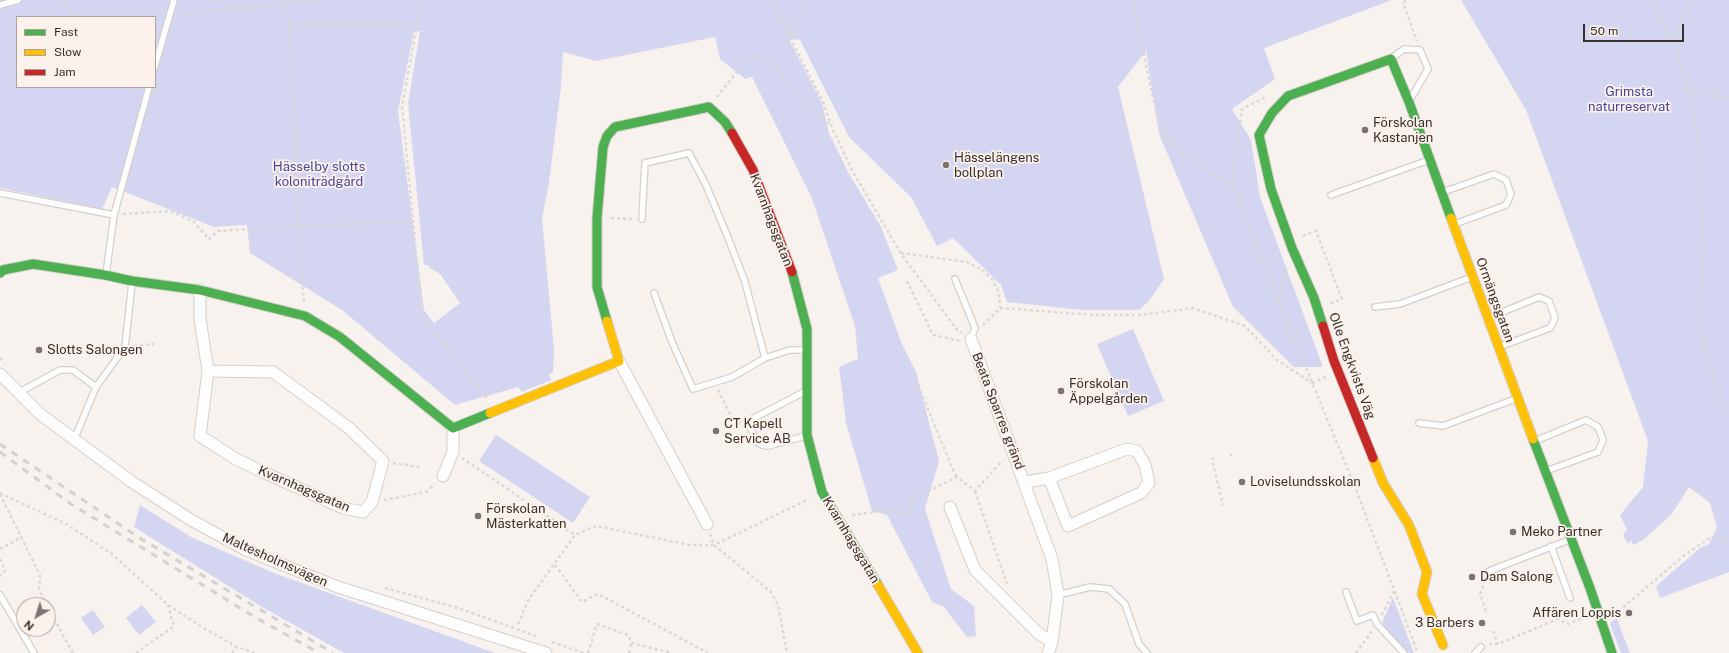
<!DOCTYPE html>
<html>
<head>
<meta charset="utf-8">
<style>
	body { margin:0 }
	#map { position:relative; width:1729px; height:653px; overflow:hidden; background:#f8f2ef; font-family:"Public Sans",sans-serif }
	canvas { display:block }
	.legend { position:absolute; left:16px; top:16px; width:140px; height:72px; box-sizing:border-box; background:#fcf1eb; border:1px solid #ada39e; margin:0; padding:5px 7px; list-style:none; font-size:12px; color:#362f2b }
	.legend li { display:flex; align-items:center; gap:8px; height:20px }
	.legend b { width:20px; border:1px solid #ada39e }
	.north { position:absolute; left:16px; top:597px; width:40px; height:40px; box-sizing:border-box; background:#fcf1eb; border:1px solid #ada39e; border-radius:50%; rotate:219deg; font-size:11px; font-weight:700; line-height:16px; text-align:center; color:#362f2b }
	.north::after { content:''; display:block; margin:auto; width:14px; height:18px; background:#7a7370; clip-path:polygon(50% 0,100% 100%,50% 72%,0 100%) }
	.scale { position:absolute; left:1583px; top:24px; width:101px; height:18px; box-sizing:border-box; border:2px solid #362f2b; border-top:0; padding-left:5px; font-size:12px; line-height:14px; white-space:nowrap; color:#362f2b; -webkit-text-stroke:3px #fcf1eb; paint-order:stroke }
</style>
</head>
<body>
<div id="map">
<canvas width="1729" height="653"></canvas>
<ul class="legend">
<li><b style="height:5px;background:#4caf50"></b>Fast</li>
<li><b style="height:5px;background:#ffc107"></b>Slow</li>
<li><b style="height:5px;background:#c62828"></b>Jam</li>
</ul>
<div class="north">N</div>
<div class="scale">50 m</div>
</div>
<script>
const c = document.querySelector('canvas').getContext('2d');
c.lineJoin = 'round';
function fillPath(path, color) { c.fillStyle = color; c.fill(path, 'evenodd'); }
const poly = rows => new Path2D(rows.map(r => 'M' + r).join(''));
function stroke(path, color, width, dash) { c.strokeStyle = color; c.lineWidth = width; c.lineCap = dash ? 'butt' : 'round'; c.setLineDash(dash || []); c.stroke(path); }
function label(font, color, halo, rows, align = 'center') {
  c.font = font + ' "Public Sans",sans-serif'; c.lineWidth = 3.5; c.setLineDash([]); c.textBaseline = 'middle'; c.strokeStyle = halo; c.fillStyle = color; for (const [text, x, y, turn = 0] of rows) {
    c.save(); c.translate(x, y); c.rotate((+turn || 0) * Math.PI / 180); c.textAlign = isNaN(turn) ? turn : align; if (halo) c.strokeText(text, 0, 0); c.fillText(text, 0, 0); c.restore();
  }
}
const green = poly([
	[0,0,1392,0,1264,48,1275,79,1232,109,1251,140,1260,197,1323,367,1294,367,1233,307,1159,134,1146,51,1118,87,1164,279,1149,301,1139,310,1082,310,1007,302,1001,285,953,238,937,246,911,197,849,137,800,40,789,39,822,103,829,133,848,172,881,227,898,270,878,278,901,342,916,372,939,461,925,509,951,589,974,606,976,636,967,637,944,607,932,602,887,515,872,511,846,423,839,367,858,359,855,326,811,196,752,77,745,79,720,59,715,37,596,61,563,52,561,87,549,183,542,218,554,349,553,372,549,374,551,380,522,392,518,387,455,405,342,310,250,253,247,225,214,227,112,187,102,209,0,188],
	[17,17,155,17,155,87,17,87],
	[420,31,408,103,424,265,428,265,429,267,440,274,460,303,434,323,424,310,398,111,414,32],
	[1461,0,1729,0,1729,572,1660,598,1656,586,1700,548,1709,544,1717,528,1710,503,1689,487,1671,515,1643,540,1633,545,1631,540,1628,544,1623,535,1627,530,1620,515,1643,487,1648,441,1526,110],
	[1133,329,1164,401,1128,416,1097,344],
	[496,435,590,497,573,523,479,461],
	[140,505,191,537,274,573,495,653,344,653,262,607,134,527],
	[1393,598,1414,653,1409,653,1385,630,1382,623],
	[142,605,156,622,139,635,126,618],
	[93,610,105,627,93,635,81,618],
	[1617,619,1630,653,1621,653,1610,624,1612,621]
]);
const path = poly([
	[60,0,79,17],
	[283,0,290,25,301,269,304,302],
	[420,0,417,25,402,106,422,315,488,400],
	[771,0,823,102,832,127,853,172,900,252,957,330,962,333],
	[1133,0,1152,94,1161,126,1170,141,1181,151,1234,188,1279,302,1355,487,1418,653],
	[1405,0,1404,5,1417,41],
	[1652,0,1674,43,1688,88,1698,132,1702,234,1699,330,1719,395,1729,412],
	[179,15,318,0],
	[290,25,417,25],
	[790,35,805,0],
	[1674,43,1691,0],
	[1688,88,1725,98,1729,97],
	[717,97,747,59,755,56,768,61,831,126],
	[1234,188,1234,161,1242,109,1266,97],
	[123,214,170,211,193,221,209,239,218,231,299,226,413,222],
	[611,218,634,219],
	[1303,236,1316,231,1342,299,1332,303,1329,302],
	[901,253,967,262,981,269,992,279,999,293,1000,308],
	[907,281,933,335,961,341],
	[1279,301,1286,269],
	[983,325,1000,308,1093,315,1139,315,1193,308,1245,326,1277,360,1312,383],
	[134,346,154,344],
	[0,358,5,363],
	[916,380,956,477],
	[1312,383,1326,377],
	[718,390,734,422,741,422],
	[1230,455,1232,455],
	[462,458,575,535],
	[1214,458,1212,459,1223,505],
	[393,463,419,467],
	[975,491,1007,584],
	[0,493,66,524,112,554,168,605,202,627,237,647,255,653],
	[0,494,40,575,39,590,47,605],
	[384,500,426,492,435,484],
	[852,515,891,510,907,515,914,498,957,477,975,491,1003,460],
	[710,534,714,545,771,592,778,605,787,653],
	[0,549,22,537],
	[0,559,5,570,0,576],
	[555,565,582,602,598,594,708,653],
	[385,588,458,608,536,636],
	[48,608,73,653],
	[1486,611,1480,594,1486,579],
	[1382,615,1394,591],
	[1614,615,1686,554,1708,539,1729,539],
	[518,624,529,599,575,535,596,526,690,545,714,545,809,499],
	[1493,631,1498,644],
	[552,642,584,653],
	[1489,644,1498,644,1558,619,1568,624,1585,617],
	[136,653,174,626,168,605],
	[232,653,237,647],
	[588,653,597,624,628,635,631,643,672,653],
	[629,653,631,643],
	[1356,653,1372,631]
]);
const lane = poly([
	[0,5,18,0],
	[1392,58,1404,49,1420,50,1428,69,1411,98],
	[155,66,174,0],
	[1443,192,1494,174,1506,180,1511,194,1506,205,1455,224],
	[0,193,114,215,106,274],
	[1331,195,1429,160],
	[114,215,149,87],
	[642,219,645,163,689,153,706,185,727,235,745,282,765,358,790,350,805,350],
	[955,279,975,328,971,339],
	[654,293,672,342,693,389,732,377,765,358],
	[1375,307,1400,304,1472,277],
	[1488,318,1539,297,1549,301,1555,318,1550,328,1499,347],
	[18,393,60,370,73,370,96,387],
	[1419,423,1443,426,1515,399],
	[805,436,768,446,762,445,757,442,750,427,750,422,754,418,806,391],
	[74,440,96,387,125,347,132,283],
	[1535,441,1586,420,1598,427,1603,440,1598,452,1546,471],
	[1551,546,1570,598],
	[1489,571,1569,540],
	[1346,592,1357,621,1373,615,1377,624,1404,653],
	[0,595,34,653],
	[1058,595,1090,587,1109,589,1125,604,1139,644,1147,653],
	[1475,653,1481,647]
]);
const street = poly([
	[200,290,200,319,208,371,200,436,236,459,265,473,343,508,363,512,372,502,383,461,349,428,273,372,208,371],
	[971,339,1052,559,1058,595,1052,642,1048,653],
	[619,361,707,524],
	[0,374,40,414,132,482,191,520,246,550,338,587,546,653],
	[443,476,453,452,453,428],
	[1025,482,1049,478,1068,526,1141,493,1149,483,1145,465,1137,451,1127,449,1049,478],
	[950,507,975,570,1038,633,1052,642]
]);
const fast = poly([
	[792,272,807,329,807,435,822,492,878,585],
	[0,273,3,270,33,264,105,275,132,281,200,290,305,316,340,337,453,428,490,413],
	[607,321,597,287,597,218,603,147,607,136,615,127,709,107,725,122,732,133],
	[1323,326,1314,298,1292,248,1271,189,1259,135,1272,113,1288,96,1391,59,1409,102,1451,218],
	[1533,439,1590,588,1612,653]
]);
const slow = poly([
	[1451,218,1533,439],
	[490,413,619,361,607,321],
	[1373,458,1383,483,1409,525,1427,572,1422,594,1443,645],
	[878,585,918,653]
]);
const jam = poly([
	[732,133,753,170,792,272],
	[1323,326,1334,361,1373,458]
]);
const rail = poly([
	[0,444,138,537,333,653],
	[0,452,71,504,253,616,319,653]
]);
const markers = [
	[1365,130,4,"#7a7370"],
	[946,165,4,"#7a7370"],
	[39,350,4,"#7a7370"],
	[1061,391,4,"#7a7370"],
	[716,431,4,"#7a7370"],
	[1242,482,4,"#7a7370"],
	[478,516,4,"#7a7370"],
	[1513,532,4,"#7a7370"],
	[1472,577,4,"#7a7370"],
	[1629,613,4,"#7a7370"],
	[1482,623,4,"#7a7370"]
];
const parkNames = [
	["Grimsta",1629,92],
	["naturreservat",1629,107],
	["Hässelby slotts",319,167],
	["koloniträdgård",319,182]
];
const poiNames = [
	["Förskolan",1373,123],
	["Kastanjen",1373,138],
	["Hässelängens",954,158],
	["bollplan",954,173],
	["Slotts Salongen",47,350],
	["Förskolan",1069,384],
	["Äppelgården",1069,399],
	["CT Kapell",724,424],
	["Service AB",724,439],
	["Loviselundsskolan",1250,482],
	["Förskolan",486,509],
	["Mästerkatten",486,524],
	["Meko Partner",1521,532],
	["Dam Salong",1480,577],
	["Affären Loppis",1621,613,"right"],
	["3 Barbers",1474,623,"right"]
];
const streetNames = [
	["Kvarnhagsgatan",771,220,69],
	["Ormängsgatan",1495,300,70],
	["Olle Engkvists Väg",1352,366,70],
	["Beata Sparres gränd",998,411,69],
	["Kvarnhagsgatan",304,489,23],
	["Kvarnhagsgatan",851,540,59],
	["Maltesholmsvägen",275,560,24]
];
fillPath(green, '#d4d5f1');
stroke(lane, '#d5cfcc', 8);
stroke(street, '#d5cfcc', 13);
stroke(fast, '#d5cfcc', 11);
stroke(slow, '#d5cfcc', 11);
stroke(jam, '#d5cfcc', 11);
stroke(path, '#d9d8d7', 2.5, [3, 3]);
stroke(lane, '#fefdfd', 5.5);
stroke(street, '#fefdfd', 11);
stroke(fast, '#4caf50', 9);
stroke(slow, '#ffc107', 9);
stroke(jam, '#c62828', 9);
stroke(rail, '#d2d0d0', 3, [7, 7]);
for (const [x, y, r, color] of markers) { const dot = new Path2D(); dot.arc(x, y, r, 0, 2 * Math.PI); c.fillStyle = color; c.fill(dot); stroke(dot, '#fcf1eb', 1.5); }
label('13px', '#454899', '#fcf1eb', parkNames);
label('13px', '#362f2b', '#fcf1eb', poiNames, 'left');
label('13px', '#362f2b', '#fcf1eb', streetNames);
</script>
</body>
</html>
